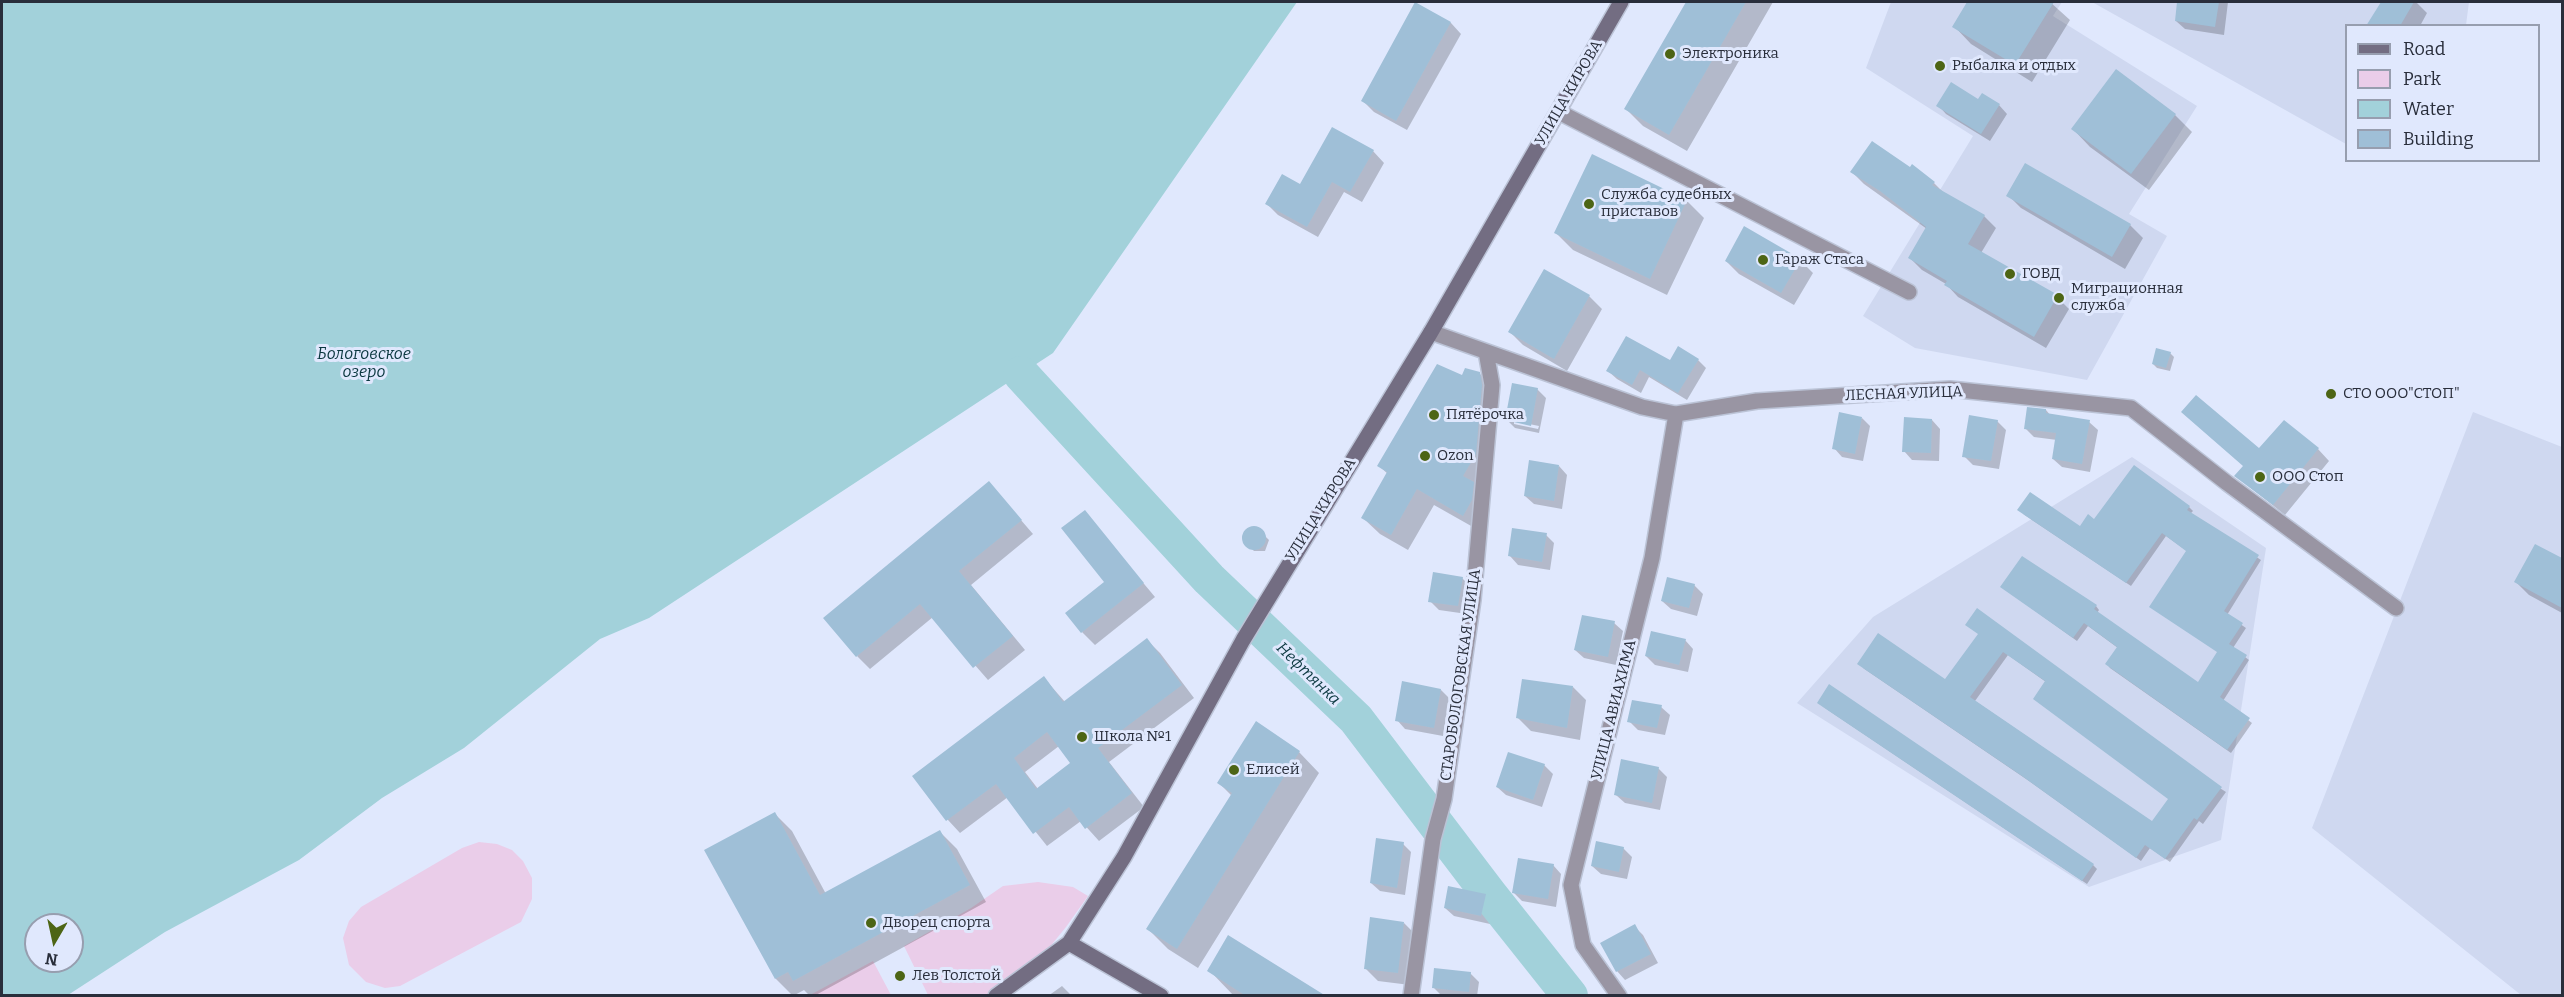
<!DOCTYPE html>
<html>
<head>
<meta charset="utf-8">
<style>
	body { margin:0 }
	#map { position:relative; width:2564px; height:997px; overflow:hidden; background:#e0e8fd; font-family:Bitter,serif }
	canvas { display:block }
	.frame { position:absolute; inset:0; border:3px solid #292e3b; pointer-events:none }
	.legend { position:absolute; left:2345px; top:24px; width:195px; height:138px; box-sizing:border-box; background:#e0e8fd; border:2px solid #979eaf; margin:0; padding:8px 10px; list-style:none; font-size:18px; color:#292e3b }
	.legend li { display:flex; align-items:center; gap:12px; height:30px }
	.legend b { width:30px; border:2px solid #979eaf }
	.north { position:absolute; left:24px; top:913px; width:60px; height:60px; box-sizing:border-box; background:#e0e8fd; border:2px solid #979eaf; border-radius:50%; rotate:189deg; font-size:16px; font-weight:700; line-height:24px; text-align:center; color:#292e3b }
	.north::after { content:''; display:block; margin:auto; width:21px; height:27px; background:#4d6515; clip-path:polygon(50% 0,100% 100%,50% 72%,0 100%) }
</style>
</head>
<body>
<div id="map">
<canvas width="2564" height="997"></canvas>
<div class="frame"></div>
<ul class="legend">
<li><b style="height:8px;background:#736d82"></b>Road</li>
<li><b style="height:16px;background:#eacde9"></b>Park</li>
<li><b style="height:16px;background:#a2d1da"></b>Water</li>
<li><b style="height:16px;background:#9fbfd7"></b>Building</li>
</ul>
<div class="north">N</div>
</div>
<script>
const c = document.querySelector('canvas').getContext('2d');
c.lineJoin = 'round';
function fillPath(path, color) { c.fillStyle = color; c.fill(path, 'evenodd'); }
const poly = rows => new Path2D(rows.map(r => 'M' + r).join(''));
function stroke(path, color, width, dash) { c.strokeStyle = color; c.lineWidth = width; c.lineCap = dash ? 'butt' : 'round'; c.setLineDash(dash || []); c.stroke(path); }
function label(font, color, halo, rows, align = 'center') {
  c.font = font + ' Bitter,serif'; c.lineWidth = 6; c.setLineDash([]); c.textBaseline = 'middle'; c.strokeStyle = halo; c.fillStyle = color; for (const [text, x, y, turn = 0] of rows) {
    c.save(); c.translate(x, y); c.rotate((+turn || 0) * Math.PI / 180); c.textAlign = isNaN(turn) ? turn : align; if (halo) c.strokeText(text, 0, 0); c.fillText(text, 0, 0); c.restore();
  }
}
const built = poly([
	[1891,2,2062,2,2053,16,2197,106,2129,214,2167,236,2087,380,1915,348,1863,316,1973,136,1866,68],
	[2092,2,2469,2,2466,25,2346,26,2346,144],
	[2473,412,2562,447,2562,995,2521,995,2312,828],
	[2132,457,2266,548,2221,840,2089,887,1797,703,1873,617]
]);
const green = poly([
	[479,842,497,844,512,850,523,861,532,878,532,899,521,922,400,986,385,988,366,982,349,965,343,938,349,921,361,907,462,848],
	[1038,882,1073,887,1088,896,1066,927,1040,959,995,995,928,995,904,946,971,908,1003,886],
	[873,961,891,995,810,995]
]);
const water = poly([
	[2,2,1297,2,1053,353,649,618,600,639,464,748,382,798,299,860,165,932,68,995,2,996],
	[36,925,72,925,72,961,36,961]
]);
const shadow = poly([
	[1688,2,1773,2,1687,151,1643,126,1626,109],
	[1969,2,2050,2,2070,20,2032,82,1971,44,1954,26],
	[2179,2,2228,2,2224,35,2185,29,2176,21],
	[2382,2,2416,2,2427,13,2420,26,2368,26],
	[1415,4,1451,23,1461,34,1407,130,1374,112,1363,101],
	[1978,101,1999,105,2007,114,1990,141,1946,114,1938,105],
	[2175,115,2192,132,2149,190,2090,147,2073,129],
	[1373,151,1384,163,1362,202,1344,192,1318,237,1278,215,1267,204],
	[1852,172,1934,183,1945,194,1984,216,1996,228,1981,253,2057,297,2069,309,2046,348,1958,297,1946,284,1922,270,1910,258,1927,229,1864,184],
	[2008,195,2130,225,2143,238,2125,269,2021,208],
	[1687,201,1704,218,1667,295,1573,250,1556,233],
	[1800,260,1813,273,1794,305,1739,274,1726,261],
	[1544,271,1589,296,1602,309,1567,371,1523,345,1510,332],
	[2170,353,2174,357,2170,371,2157,368,2153,364],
	[1698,360,1706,368,1687,400,1649,377,1641,393,1617,379,1608,371],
	[1479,373,1496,390,1498,403,1492,471,1480,491,1490,500,1488,517,1480,531,1434,505,1408,550,1380,534,1363,518,1388,474,1379,466,1463,377],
	[1537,389,1546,398,1539,433,1515,428,1507,420],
	[1514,421,1539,426,1538,429,1514,424],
	[2046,410,2051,416,2089,422,2098,430,2090,472,2062,467,2053,459,2057,440,2034,437,2025,428],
	[1862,418,1870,426,1863,461,1842,457,1834,448],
	[1932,420,1940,429,1939,461,1912,460,1904,451],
	[1997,421,2006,430,1999,469,1973,465,1964,456],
	[2318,449,2329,461,2285,515,2236,476,2259,450],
	[1559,466,1567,475,1562,509,1534,504,1525,496],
	[989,483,1033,534,971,585,1025,650,988,680,933,617,870,669,857,656],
	[2189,507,2193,511,2190,514,2261,560,2227,615,2246,628,2233,648,2249,660,2223,701,2252,723,2231,753,2110,668,2107,664,2118,648,2088,626,2077,641,2006,590,2096,606,2099,610,2097,613,2199,684,2219,652,2187,551,2166,536,2131,586,2023,514,2080,528,2095,521],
	[1084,512,1155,597,1095,645,1082,632,1106,582],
	[1257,528,1269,540,1265,551,1254,551,1245,542,1246,531],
	[1546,535,1554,543,1550,570,1518,565,1510,556],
	[2535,546,2562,560,2562,613,2529,595,2516,582],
	[1462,578,1471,587,1467,614,1439,610,1430,601],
	[1694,585,1703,594,1697,616,1671,609,1662,601],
	[1614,623,1623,631,1616,665,1584,658,1575,650],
	[1979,635,2226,792,2203,824,2199,821,2170,862,2150,848,2141,861,2029,781,1863,668,1946,681],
	[2008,655,2046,682,2170,799,2153,823,1975,701],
	[1147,640,1160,653,1194,698,1109,762,1144,807,1099,841,1081,821,1047,846,1008,797,960,833,948,820,915,777,1044,678,1065,702],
	[1059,746,1072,763,1038,789,1025,772],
	[1685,640,1693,649,1688,672,1655,665,1646,656],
	[1573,687,1586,700,1580,740,1531,731,1518,718],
	[1441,690,1449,698,1443,736,1405,729,1397,720],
	[1822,706,2093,865,2097,869,2087,884],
	[1661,707,1670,715,1665,735,1638,730,1629,721],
	[1299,752,1319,773,1198,968,1168,949,1148,929,1232,796,1219,783],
	[1544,765,1553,774,1542,807,1506,795,1497,787],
	[1658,768,1667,777,1660,810,1625,803,1616,795],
	[775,814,792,831,826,894,940,832,957,849,986,902,814,996,810,996,804,990,793,996,776,979],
	[1403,844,1411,852,1405,895,1380,891,1371,883],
	[1623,848,1632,857,1627,879,1601,874,1592,866],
	[1553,865,1561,874,1556,907,1522,901,1514,893],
	[1486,895,1494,904,1490,924,1454,916,1445,908],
	[1404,923,1417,936,1410,985,1378,981,1365,968],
	[1634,926,1643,935,1658,963,1625,980,1617,971],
	[1209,970,1323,996,1234,996],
	[1470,973,1479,982,1477,996,1442,996,1433,987],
	[1062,986,1072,996,1048,996]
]);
const river = poly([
	[1021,374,1209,579,1356,719,1489,894,1570,996]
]);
const building = poly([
	[1415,2,1451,22,1396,121,1361,101],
	[1686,2,1746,2,1669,135,1624,109],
	[1967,2,2054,2,2015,65,1952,27],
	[2177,2,2219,2,2215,27,2175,21],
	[2381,2,2414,2,2400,26,2366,26],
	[2116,69,2176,114,2131,174,2071,129],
	[1951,82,1978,99,1982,93,2000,104,1981,134,1936,106],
	[1332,127,1374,150,1350,192,1332,182,1307,227,1265,204,1282,174,1300,184],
	[1872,141,1910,167,1912,164,1935,182,1932,185,1985,215,1968,244,2058,295,2034,337,1944,285,1947,281,1908,258,1926,227,1880,191,1850,172],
	[1592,154,1687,200,1650,279,1554,233],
	[2025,163,2131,224,2112,257,2006,196],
	[1744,226,1801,259,1781,293,1725,261],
	[1544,269,1590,295,1554,359,1508,332],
	[1626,336,1670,360,1678,346,1699,359,1678,393,1640,370,1632,385,1606,371],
	[2156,348,2171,352,2166,368,2152,364],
	[1437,364,1462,375,1465,368,1480,372,1482,385,1476,454,1463,476,1474,482,1472,500,1463,516,1417,489,1391,535,1361,518,1387,472,1377,466],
	[1512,383,1538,388,1531,426,1505,420],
	[2196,395,2259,448,2284,420,2319,448,2273,505,2234,476,2243,466,2181,412],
	[2027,407,2046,409,2046,413,2090,420,2082,464,2052,459,2056,433,2024,429],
	[1839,412,1862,417,1855,454,1832,449],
	[1969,415,1998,420,1991,461,1962,457],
	[1904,417,1932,419,1931,453,1902,452],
	[1529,460,1559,465,1554,501,1524,496],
	[2134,465,2190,506,2187,510,2259,555,2224,611,2243,623,2229,644,2247,655,2220,697,2250,718,2227,750,2105,664,2117,647,2084,623,2073,638,2000,587,2022,556,2097,605,2094,609,2198,682,2217,652,2149,607,2186,551,2162,533,2126,583,2017,510,2030,492,2080,526,2088,514,2094,519],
	[989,481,1022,520,959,571,1013,636,973,668,920,604,856,657,823,618],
	[1085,510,1144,583,1081,633,1065,613,1104,582,1061,528],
	'1242 538a12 12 0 1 1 24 0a12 12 0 1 1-24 0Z',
	[1512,528,1547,533,1542,562,1508,556],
	[2535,544,2562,558,2562,608,2514,582],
	[1433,572,1463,577,1458,606,1428,602],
	[1667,577,1695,584,1689,608,1661,601],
	[1977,608,2222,787,2197,820,2194,818,2165,859,2145,845,2136,858,2022,776,1857,664,1878,633,1945,679,1978,634,1965,625],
	[2003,652,2045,681,2033,699,2168,799,2152,821,1970,697],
	[1582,615,1615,621,1608,657,1574,650],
	[1651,631,1686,639,1679,665,1645,656],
	[1147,638,1182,685,1098,748,1132,793,1085,829,1069,807,1033,834,996,784,946,821,912,776,1044,676,1063,702],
	[1047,732,1070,763,1036,789,1014,758],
	[1522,679,1573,686,1567,728,1516,718],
	[1402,681,1441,689,1434,728,1395,721],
	[1829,684,2094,864,2082,881,1817,703],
	[1632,700,1662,705,1657,728,1627,722],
	[1256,721,1300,751,1177,949,1146,929,1232,793,1217,783],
	[1508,752,1545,764,1533,800,1496,787],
	[1621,759,1659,767,1652,803,1614,795],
	[775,812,820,895,940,830,970,885,793,981,788,972,775,979,704,850],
	[1376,838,1404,842,1397,888,1370,883],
	[1596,841,1624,847,1619,872,1591,866],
	[1518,858,1554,864,1548,899,1512,893],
	[1448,886,1486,894,1481,916,1444,908],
	[1370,917,1404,922,1398,973,1364,969],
	[1635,924,1651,954,1616,972,1600,943],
	[1228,935,1326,996,1246,996,1207,971],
	[1434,968,1471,972,1469,992,1432,988]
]);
const minor = poly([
	[1559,112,1909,292],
	[1431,332,1642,407,1676,414,1757,401,1950,389,2131,408,2227,483,2396,608],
	[1411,996,1433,839,1444,799,1473,600,1492,385,1486,352],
	[1619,996,1583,945,1571,885,1652,558,1676,414]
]);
const secondary = poly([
	[1069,943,1161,996],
	[996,996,1069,943,1124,857,1243,640,1431,332,1621,2]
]);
const markers = [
	[1670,54,6,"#4d6515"],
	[1940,66,6,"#4d6515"],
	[1589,204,6,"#4d6515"],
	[1763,260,6,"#4d6515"],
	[2010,274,6,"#4d6515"],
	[2059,298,6,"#4d6515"],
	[2331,394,6,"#4d6515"],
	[1434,415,6,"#4d6515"],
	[1425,456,6,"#4d6515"],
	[2260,477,6,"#4d6515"],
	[1082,737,6,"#4d6515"],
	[1234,770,6,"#4d6515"],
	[871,923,6,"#4d6515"],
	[900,976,6,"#4d6515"]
];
const poiNames = [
	["Электроника",1682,54],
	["Рыбалка и отдых",1952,66],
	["Служба судебных",1601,195],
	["приставов",1601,212],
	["Гараж Стаса",1775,260],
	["ГОВД",2022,274],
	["Миграционная",2071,289],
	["служба",2071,306],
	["СТО ООО\"СТОП\"",2343,394],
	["Пятёрочка",1446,415],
	["Ozon",1437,456],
	["ООО Стоп",2272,477],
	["Школа №1",1094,737],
	["Елисей",1246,770],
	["Дворец спорта",883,923],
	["Лев Толстой",912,976]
];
const streetNames = [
	["УЛИЦА КИРОВА",1569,93,-60],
	["ЛЕСНАЯ УЛИЦА",1904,394,-2],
	["УЛИЦА КИРОВА",1321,510,-58],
	["СТАРОБОЛОГОВСКАЯ УЛИЦА",1461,675,-82],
	["УЛИЦА АВИАХИМА",1614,710,-76]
];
const waterNames = [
	["Бологовское",364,355],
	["озеро",364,373],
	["Нефтянка",1308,674,44]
];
fillPath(built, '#cfd8f0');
fillPath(green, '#eacde9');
fillPath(water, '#a2d1da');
fillPath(shadow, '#0003');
stroke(river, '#a2d1da', 36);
fillPath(building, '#9fbfd7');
stroke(minor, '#bbc3d6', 18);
stroke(secondary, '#bbc3d6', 18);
stroke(minor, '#9995a3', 15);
stroke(secondary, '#736d82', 15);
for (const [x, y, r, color] of markers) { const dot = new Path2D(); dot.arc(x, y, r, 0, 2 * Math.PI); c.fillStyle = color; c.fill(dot); stroke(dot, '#e0e8fd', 2); }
label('15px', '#292e3b', '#e0e8fd', poiNames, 'left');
label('15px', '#292e3b', '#e0e8fd', streetNames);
label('italic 16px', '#0a373f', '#e0e8fd', waterNames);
</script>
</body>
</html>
